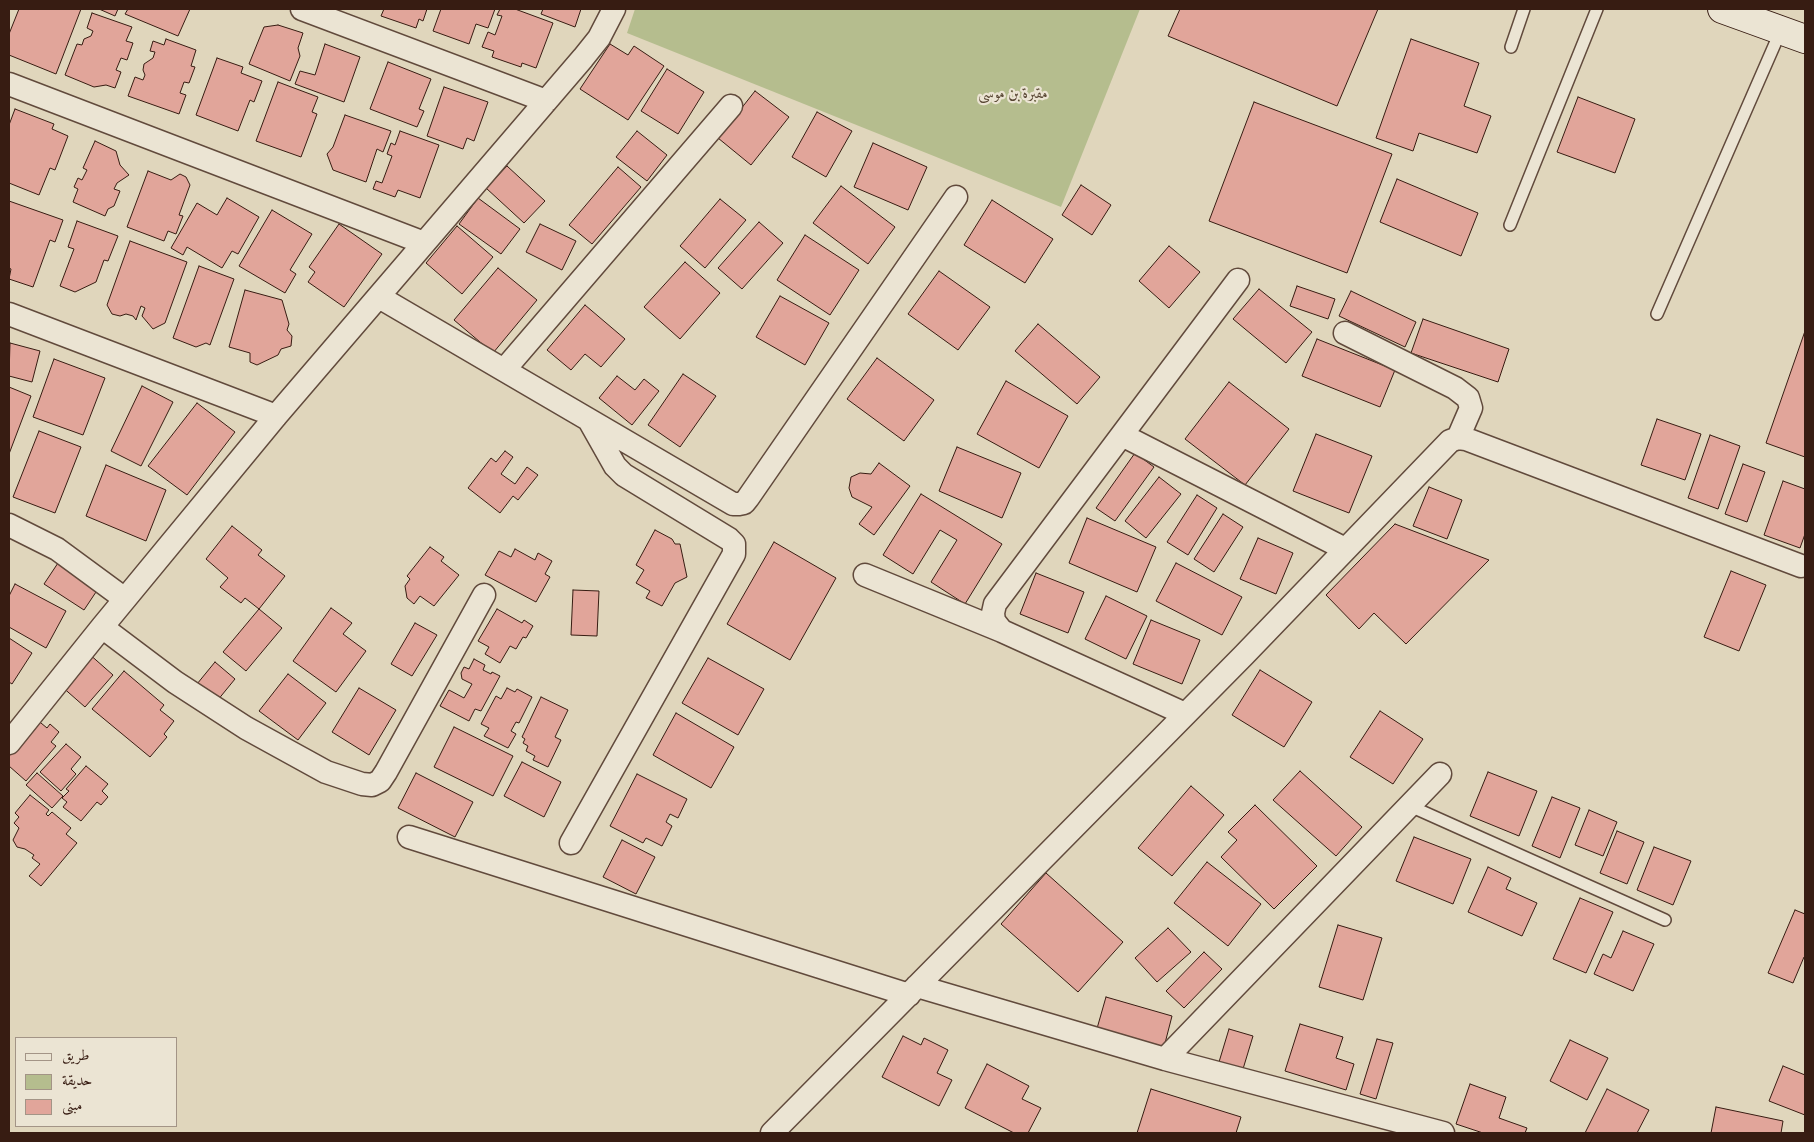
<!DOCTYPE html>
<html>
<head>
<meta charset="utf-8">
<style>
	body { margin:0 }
	#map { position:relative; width:1814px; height:1142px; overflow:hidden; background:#e0d6bc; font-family:"Sorts Mill Goudy",Amiri,serif }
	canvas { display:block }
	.frame { position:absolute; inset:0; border:10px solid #371c12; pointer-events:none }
	.legend { position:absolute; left:15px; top:1037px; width:162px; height:90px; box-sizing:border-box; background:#ebe4d3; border:1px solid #a39486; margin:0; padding:6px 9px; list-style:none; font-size:15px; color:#371c12 }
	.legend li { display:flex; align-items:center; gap:10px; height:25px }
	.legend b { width:25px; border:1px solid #a39486 }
</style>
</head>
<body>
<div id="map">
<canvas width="1814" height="1142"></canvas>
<div class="frame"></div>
<ul class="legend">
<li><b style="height:6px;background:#ebe4d3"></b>طريق</li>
<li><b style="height:14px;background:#b5bd8e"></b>حديقة</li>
<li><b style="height:14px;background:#e1a59a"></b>مبنى</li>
</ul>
</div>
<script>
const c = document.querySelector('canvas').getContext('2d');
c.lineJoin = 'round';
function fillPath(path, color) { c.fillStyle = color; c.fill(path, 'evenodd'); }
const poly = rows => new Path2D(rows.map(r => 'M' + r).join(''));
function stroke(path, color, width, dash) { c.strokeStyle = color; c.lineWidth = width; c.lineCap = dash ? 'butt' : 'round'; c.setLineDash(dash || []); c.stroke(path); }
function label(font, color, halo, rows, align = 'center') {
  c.font = font + ' "Sorts Mill Goudy",Amiri,serif'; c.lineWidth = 4.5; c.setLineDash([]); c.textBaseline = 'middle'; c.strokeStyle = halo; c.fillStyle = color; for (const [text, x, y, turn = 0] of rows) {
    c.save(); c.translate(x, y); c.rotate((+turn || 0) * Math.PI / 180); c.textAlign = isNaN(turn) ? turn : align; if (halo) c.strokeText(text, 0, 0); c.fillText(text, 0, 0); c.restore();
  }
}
const green = poly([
	[635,9,1140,9,1061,207,627,33]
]);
const building = poly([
	[19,9,81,9,56,74,9,55,9,34,19,9],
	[99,9,118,9,115,16,99,9],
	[128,9,190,9,178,36,125,14,128,9],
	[384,9,427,9,423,21,419,19,416,28,381,16,384,9],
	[441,9,495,9,488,28,476,24,469,44,433,31,441,9],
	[500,9,515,9,553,23,536,68,522,63,521,67,492,57,494,51,482,47,488,32,495,35,502,16,497,15,500,9],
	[543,9,581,9,575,27,541,14,543,9],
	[1180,9,1378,9,1337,106,1168,36,1180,9],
	[92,13,132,27,126,41,133,43,127,60,121,58,116,70,121,72,115,88,106,85,94,87,65,75,77,44,82,45,84,39,91,36,93,31,87,28,92,13],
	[278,25,303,33,298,48,300,56,290,81,249,64,264,27,278,25],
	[166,39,196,50,191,66,195,67,189,83,184,82,180,93,186,95,179,114,128,96,135,77,143,80,145,75,143,70,144,64,153,58,155,52,150,51,153,41,164,45,166,39],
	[1411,39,1479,63,1464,106,1491,116,1477,153,1419,133,1413,151,1376,138,1411,39],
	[325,44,360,57,344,102,295,84,300,71,315,75,325,44],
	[610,44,628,55,634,46,664,66,628,120,580,89,610,44],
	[217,58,243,67,241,73,262,81,254,102,250,100,238,131,196,115,217,58],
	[388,62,431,79,419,109,424,111,417,127,370,109,388,62],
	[667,69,704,92,678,134,641,111,667,69],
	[278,82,318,97,312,112,317,114,301,157,256,141,278,82],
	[444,87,488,102,474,141,467,138,463,149,427,136,444,87],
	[755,91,789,117,751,165,718,138,755,91],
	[1578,97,1635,119,1615,173,1557,152,1578,97],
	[1254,102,1392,154,1347,273,1209,221,1254,102],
	[15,109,54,124,52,129,68,136,55,170,50,168,39,195,9,183,9,125,15,109],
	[817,112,852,131,826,177,792,157,817,112],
	[345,115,391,131,383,152,377,149,366,182,333,170,327,154,333,147,345,115],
	[400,131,439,145,420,198,398,190,395,197,373,189,376,181,382,183,392,156,387,154,391,143,395,145,400,131],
	[637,131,667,155,647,181,616,157,637,131],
	[95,141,116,151,120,165,129,175,117,183,114,189,120,191,114,206,108,209,105,216,73,202,78,189,74,187,78,178,82,180,87,170,83,168,95,141],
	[873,143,927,167,908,210,854,187,873,143],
	[507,166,545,201,524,223,486,188,507,166],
	[618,167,641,187,592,244,569,225,618,167],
	[148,171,171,180,180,174,186,177,190,185,179,215,183,216,176,234,168,231,164,241,127,227,148,171],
	[1397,179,1478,213,1461,256,1380,222,1397,179],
	[1081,185,1111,205,1092,235,1062,215,1081,185],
	[841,186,895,227,868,264,813,223,841,186],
	[227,198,259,217,238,254,232,251,222,268,187,247,183,255,171,248,197,203,217,215,227,198],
	[478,198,520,229,501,254,459,224,478,198],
	[720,199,746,220,705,268,680,246,720,199],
	[992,200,1053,239,1025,283,964,245,992,200],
	[9,201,63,220,55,242,50,240,33,287,9,279,11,269,9,268,9,201],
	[272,210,312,234,290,270,296,274,285,293,239,266,272,210],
	[77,221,118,236,108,261,104,260,96,282,75,292,60,286,74,249,68,247,77,221],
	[759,222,783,243,742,289,718,268,759,222],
	[339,224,382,254,344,307,308,282,315,272,309,267,339,224],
	[540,224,576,241,562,270,526,252,540,224],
	[457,226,493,257,462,294,426,263,457,226],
	[805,235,859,270,830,315,777,280,805,235],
	[130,241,187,262,165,323,153,329,142,316,145,308,141,306,136,320,133,316,126,314,120,316,112,314,107,305,130,241],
	[1169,246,1200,272,1169,308,1139,281,1169,246],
	[685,262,720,293,680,339,644,307,685,262],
	[199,266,234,279,210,345,206,343,196,347,173,338,199,266],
	[498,268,537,300,493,353,454,320,498,268],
	[939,271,990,307,958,350,908,314,939,271],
	[1297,286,1335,299,1328,319,1290,306,1297,286],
	[1259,289,1312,332,1286,363,1233,319,1259,289],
	[245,290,282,300,289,324,287,330,292,336,291,346,281,349,278,355,257,365,250,362,250,353,229,347,245,290],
	[1351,291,1416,322,1405,347,1339,316,1351,291],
	[780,296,829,323,805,365,756,337,780,296],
	[585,305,625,339,601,367,585,354,571,370,547,350,585,305],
	[1423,319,1509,349,1498,382,1411,353,1423,319],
	[1038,324,1100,377,1077,404,1015,351,1038,324],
	[1805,331,1805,457,1766,443,1805,331],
	[1317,339,1395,370,1380,407,1302,376,1317,339],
	[10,343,40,351,32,382,9,376,10,343],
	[877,358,934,400,904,441,847,399,877,358],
	[54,359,105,378,83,435,33,417,54,359],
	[683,374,716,396,680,447,648,425,683,374],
	[617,376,635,390,644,379,659,391,632,425,599,398,617,376],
	[1006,381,1068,416,1039,468,977,434,1006,381],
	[1229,382,1289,429,1245,485,1185,439,1229,382],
	[142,386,173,402,141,466,111,451,142,386],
	[9,387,31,396,9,454,9,387],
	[197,403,235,432,187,495,148,466,197,403],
	[1657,419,1701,434,1685,480,1641,465,1657,419],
	[39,431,81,447,55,513,13,497,39,431],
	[1316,434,1372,456,1349,513,1293,491,1316,434],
	[1710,435,1740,446,1718,509,1688,498,1710,435],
	[957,447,1021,473,1002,518,939,491,957,447],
	[505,451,513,457,501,474,515,484,527,467,538,475,518,500,513,496,500,513,468,488,491,458,496,462,505,451],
	[1135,453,1154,467,1115,521,1096,508,1135,453],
	[879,463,910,486,874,535,859,524,872,507,852,497,849,488,851,477,860,473,871,474,879,463],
	[1743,464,1765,472,1747,522,1725,514,1743,464],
	[106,465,166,490,146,541,86,516,106,465],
	[1159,477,1181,494,1146,538,1125,521,1159,477],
	[1783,481,1805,489,1805,534,1800,548,1764,535,1783,481],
	[1429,487,1462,500,1447,539,1413,526,1429,487],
	[921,494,1002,544,965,604,931,582,957,540,940,530,913,574,883,555,921,494],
	[1197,495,1217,508,1188,555,1167,542,1197,495],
	[1223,514,1243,527,1214,572,1194,559,1223,514],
	[1087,518,1156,547,1137,592,1069,563,1087,518],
	[1395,524,1489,560,1406,644,1374,613,1359,629,1326,595,1395,524],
	[232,526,262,550,258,555,285,576,259,609,245,598,241,603,220,587,228,578,206,559,232,526],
	[655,530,672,539,675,544,680,544,687,577,675,583,662,606,646,598,650,591,636,583,644,570,636,565,655,530],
	[1258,538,1293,553,1276,594,1240,579,1258,538],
	[774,542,836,578,790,660,727,624,774,542],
	[430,547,444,557,441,561,459,575,434,606,420,596,414,604,407,598,405,586,410,579,407,576,430,547],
	[515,549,535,560,538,553,552,561,545,574,550,577,536,602,485,575,499,551,511,557,515,549],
	[60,560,100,586,84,610,44,584,60,560],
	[1176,563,1242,597,1222,635,1156,601,1176,563],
	[1731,571,1766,585,1739,651,1704,637,1731,571],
	[1036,573,1084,592,1068,633,1020,614,1036,573],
	[15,584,66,611,46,648,9,627,9,596,15,584],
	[573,590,599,591,597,636,571,635,573,590],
	[1106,596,1147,616,1126,659,1085,639,1106,596],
	[331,608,352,623,343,634,366,651,336,692,293,661,331,608],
	[259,609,282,628,246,671,223,652,259,609],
	[497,609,522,623,524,620,533,626,526,638,523,637,516,649,510,646,500,663,485,654,489,647,478,641,497,609],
	[1151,620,1200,640,1182,684,1133,664,1151,620],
	[415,623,437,635,412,676,391,664,415,623],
	[9,638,32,653,12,684,9,682,9,638],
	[88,653,113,675,85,707,60,685,88,653],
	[708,658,764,689,738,735,682,703,708,658],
	[474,659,485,665,483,670,491,674,492,672,500,676,481,711,475,709,469,721,440,706,449,690,464,698,472,684,462,679,461,673,464,667,469,669,474,659],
	[215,662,235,679,217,701,197,684,215,662],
	[1260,670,1312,702,1284,747,1232,715,1260,670],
	[124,671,164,705,160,710,174,721,164,734,167,737,150,757,92,709,124,671],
	[288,674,326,703,298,740,259,711,288,674],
	[359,688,396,710,369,755,332,732,359,688],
	[507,688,515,692,517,689,532,697,519,723,516,722,511,731,516,734,508,748,484,736,489,728,481,724,496,696,501,699,507,688],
	[541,697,568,710,555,737,561,740,548,767,533,760,535,756,526,751,528,746,523,743,525,739,522,737,541,697],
	[1380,711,1423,739,1393,784,1350,757,1380,711],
	[676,713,734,747,711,788,653,755,676,713],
	[35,718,47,728,50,724,59,732,51,742,56,746,26,781,9,766,9,749,35,718],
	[454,727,513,756,493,796,434,767,454,727],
	[66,744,81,757,71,769,76,774,61,791,40,772,66,744],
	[522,762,561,782,544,817,504,796,522,762],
	[86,766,108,784,102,791,108,797,101,805,97,802,81,821,63,807,67,802,62,798,69,791,66,789,86,766],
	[1300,771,1362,827,1336,856,1273,800,1300,771],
	[1488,772,1537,791,1519,836,1470,816,1488,772],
	[37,773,63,796,52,808,26,785,37,773],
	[416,773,473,802,455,837,398,808,416,773],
	[637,774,687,799,678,818,670,814,666,822,672,826,662,846,646,838,643,843,610,826,637,774],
	[1191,786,1224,815,1172,876,1138,848,1191,786],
	[30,795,49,810,46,814,48,816,52,812,71,828,66,834,77,843,41,886,29,876,40,864,32,858,34,855,25,849,17,847,13,840,19,828,14,823,19,817,15,813,30,795],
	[1552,797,1580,808,1560,858,1532,846,1552,797],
	[1255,805,1317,866,1274,909,1221,857,1237,840,1228,832,1255,805],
	[1589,810,1617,822,1603,856,1575,845,1589,810],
	[1617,831,1644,842,1627,884,1600,873,1617,831],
	[1414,837,1471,859,1453,904,1396,881,1414,837],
	[622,840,655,857,636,894,603,877,622,840],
	[1654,847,1691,861,1673,905,1637,890,1654,847],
	[1207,862,1261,904,1228,946,1174,903,1207,862],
	[1488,867,1511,878,1506,889,1537,903,1522,936,1468,912,1488,867],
	[1046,873,1123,942,1078,992,1001,924,1046,873],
	[1580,898,1613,912,1586,973,1553,959,1580,898],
	[1795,910,1805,914,1805,958,1804,957,1793,983,1768,973,1795,910],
	[1338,925,1382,938,1363,1000,1319,987,1338,925],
	[1168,928,1191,952,1157,982,1135,958,1168,928],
	[1623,931,1654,944,1633,991,1594,974,1603,954,1611,958,1623,931],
	[1204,952,1222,969,1184,1008,1166,991,1204,952],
	[1106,997,1172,1016,1163,1051,1096,1032,1106,997],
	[1300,1024,1343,1037,1336,1058,1354,1064,1346,1090,1285,1071,1300,1024],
	[1229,1029,1253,1036,1243,1069,1219,1062,1229,1029],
	[903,1036,921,1045,924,1038,948,1050,937,1073,952,1080,939,1106,882,1077,903,1036],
	[1377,1039,1393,1043,1376,1099,1360,1094,1377,1039],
	[1570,1040,1608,1058,1587,1100,1550,1081,1570,1040],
	[987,1064,1029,1086,1022,1099,1041,1108,1028,1133,1014,1133,965,1108,987,1064],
	[1783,1066,1805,1075,1805,1115,1769,1101,1783,1066],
	[1470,1084,1506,1097,1499,1118,1527,1128,1525,1133,1483,1133,1456,1124,1470,1084],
	[1151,1089,1241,1117,1236,1133,1137,1133,1151,1089],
	[1607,1089,1649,1110,1637,1133,1585,1133,1607,1089],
	[1716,1107,1783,1121,1781,1133,1711,1133,1716,1107]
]);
const lane = poly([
	[1511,47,1524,9],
	[1510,225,1597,9],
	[1657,314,1781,30],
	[1410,806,1665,920]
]);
const street = poly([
	[302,9,546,101],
	[9,84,424,243],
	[379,297,733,504,739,504,744,503,748,498,956,197],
	[9,314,276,416],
	[1345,333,1455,388,1468,398,1471,408,1458,438],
	[504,370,731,106],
	[1122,435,1345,549],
	[9,525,57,549,125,599],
	[865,575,1002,631],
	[102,627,175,682,246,728,326,772,362,784,372,785,380,781,386,772,484,595],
	[1185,714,1002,631,994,621,993,613,995,604,1238,280],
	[9,743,102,627,276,416,583,58,599,38,614,9],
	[409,837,909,995],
	[571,843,734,554,734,544,729,539,624,475,615,466,589,420],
	[917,986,1165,1059,1443,1133],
	[1165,1059,1440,774],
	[772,1133,1244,655,1450,441,1458,438,1466,439,1801,566]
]);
const secondary = poly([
	[1722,9,1805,39]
]);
const parkNames = [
	["مقبرة بن موسى",1013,95]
];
fillPath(green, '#b5bd8e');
fillPath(building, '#e1a59a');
stroke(building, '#371c12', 1);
stroke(lane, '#614a3c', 14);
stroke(street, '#614a3c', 25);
stroke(secondary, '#371c12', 30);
stroke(lane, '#ebe4d3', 11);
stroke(street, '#ebe4d3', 22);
stroke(secondary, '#ebe4d3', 28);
label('italic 15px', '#564431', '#ebe4d3', parkNames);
</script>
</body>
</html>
